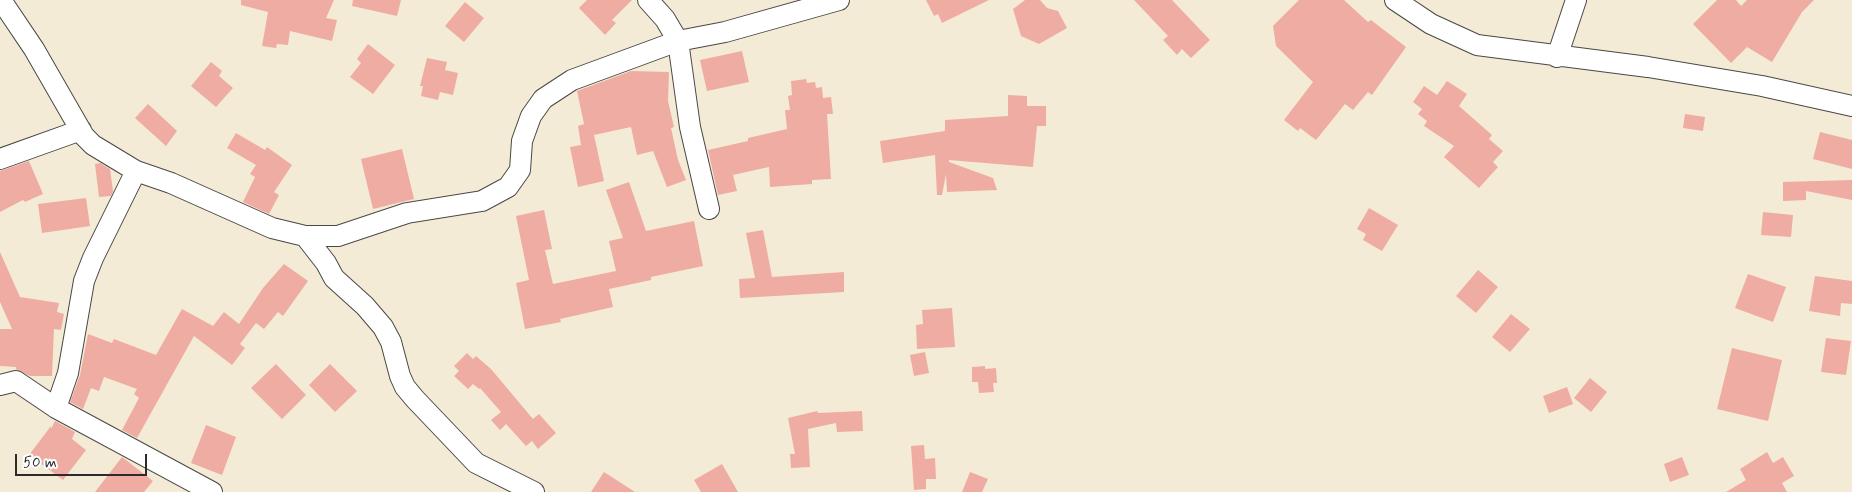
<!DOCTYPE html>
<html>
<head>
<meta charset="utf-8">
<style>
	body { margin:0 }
	#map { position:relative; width:1852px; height:492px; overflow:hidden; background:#f4ebd6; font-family:Mynerve,sans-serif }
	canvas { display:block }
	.scale { position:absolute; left:15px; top:454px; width:132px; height:22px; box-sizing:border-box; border:2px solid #2b2b2b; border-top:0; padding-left:6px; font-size:15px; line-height:18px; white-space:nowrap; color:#2b2b2b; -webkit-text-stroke:4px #fff; paint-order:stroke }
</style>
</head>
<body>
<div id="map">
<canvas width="1852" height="492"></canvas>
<div class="scale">50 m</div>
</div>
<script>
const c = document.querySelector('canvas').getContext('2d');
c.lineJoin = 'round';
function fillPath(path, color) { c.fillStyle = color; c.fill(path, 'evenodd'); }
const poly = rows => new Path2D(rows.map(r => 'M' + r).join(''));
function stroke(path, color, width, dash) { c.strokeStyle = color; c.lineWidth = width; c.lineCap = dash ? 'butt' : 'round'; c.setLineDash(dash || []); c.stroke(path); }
const building = poly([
	[241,0,334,0,326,18,337,20,332,41,290,31,288,45,277,44,276,48,262,46,268,12,241,5],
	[353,0,401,0,397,16,352,6],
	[587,0,632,0,612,20,616,23,605,35,579,8],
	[926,0,989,0,942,23,938,14,934,16],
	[1025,0,1040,0,1047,8,1058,11,1067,28,1039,44,1021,36,1013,9],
	[1134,0,1172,0,1210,40,1191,58,1182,49,1177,55,1163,40,1168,36],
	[1299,0,1344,0,1368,22,1371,20,1406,47,1372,95,1368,92,1353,110,1345,104,1316,140,1300,128,1298,131,1284,120,1313,82,1276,46,1273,26],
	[1717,0,1736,0,1741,6,1747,0,1814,0,1802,12,1772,62,1747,47,1731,63,1693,24],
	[465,2,484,18,464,42,445,26],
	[368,44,395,65,373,94,350,77,361,63,357,59],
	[742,51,749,82,707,91,700,60],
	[427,58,447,62,445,70,458,73,453,95,440,92,438,100,421,96,423,86,420,86],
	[211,62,222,71,219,76,233,88,216,107,191,86],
	[631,71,669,72,668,101,674,127,671,128,678,160,686,180,667,187,653,151,637,155,631,127,594,135,604,181,578,187,570,147,581,145,578,126,584,124,577,91],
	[806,79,807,83,815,82,816,88,822,87,823,98,831,97,833,114,827,114,831,179,812,180,812,184,770,187,769,167,733,175,737,191,718,195,708,150,748,141,748,138,787,129,785,110,790,110,788,96,792,95,791,81],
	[1447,81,1467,94,1459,106,1492,135,1489,139,1503,151,1493,162,1498,167,1479,188,1444,157,1454,146,1424,126,1427,121,1418,114,1422,109,1413,102,1424,86,1437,95],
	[1008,95,1027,96,1027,106,1046,106,1046,126,1037,126,1033,167,949,160,949,162,993,178,997,190,947,192,946,174,942,195,937,195,935,155,883,163,880,141,945,131,945,120,1008,116],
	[148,104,177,131,166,146,135,118],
	[1685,114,1705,117,1703,131,1683,128],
	[1820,132,1852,140,1852,169,1813,159],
	[236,133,265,150,267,147,292,165,274,192,279,195,269,214,243,202,255,177,250,174,256,165,227,148],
	[402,149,414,199,373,209,361,159],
	[29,161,43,194,25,202,23,200,0,212,0,171],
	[100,163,110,169,113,191,111,196,99,197,95,164],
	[1852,180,1852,200,1806,191,1806,200,1783,201,1783,182],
	[629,182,646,231,694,221,703,266,651,277,651,280,609,289,613,307,560,319,561,322,525,329,516,283,529,280,516,216,544,210,552,249,545,250,553,284,616,271,609,241,623,238,606,190],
	[86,198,90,226,42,233,38,204],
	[1369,208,1398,225,1382,251,1363,240,1366,234,1357,229],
	[1763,212,1793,215,1791,237,1761,235],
	[763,230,772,277,844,272,844,292,740,298,739,279,755,278,746,233],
	[0,252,20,297,59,303,57,312,64,314,61,330,54,329,52,376,30,376,16,369,16,367,0,366,0,329,12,329,0,302],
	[284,264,308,281,283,316,278,312,264,329,256,323,240,344,245,348,232,365,194,336,137,438,122,430,139,398,134,394,137,389,104,377,99,391,91,388,83,409,70,402,80,375,88,334,112,343,114,339,156,355,182,309,213,326,224,312,239,324,263,288],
	[1478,270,1498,287,1476,313,1456,296],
	[1748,274,1786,287,1773,322,1735,308],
	[1815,276,1852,281,1852,304,1841,303,1840,316,1809,311],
	[952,308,955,347,917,349,916,325,923,324,922,310],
	[1511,314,1530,329,1510,352,1492,337],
	[1826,338,1851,341,1846,375,1821,372],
	[1732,348,1782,360,1768,421,1717,409],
	[925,352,929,373,914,376,910,355],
	[467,353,473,359,476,356,491,369,533,419,539,414,556,433,538,449,532,441,526,446,506,424,500,430,491,420,501,412,480,388,479,389,473,384,468,389,454,376,459,371,454,366],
	[276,364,306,395,282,419,251,388],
	[330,364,357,391,335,412,309,385],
	[985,366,985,369,996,368,997,383,993,383,994,392,979,393,978,382,972,382,972,367],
	[1590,378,1607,392,1591,412,1574,398],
	[1567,387,1573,404,1549,413,1543,396],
	[817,411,818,413,862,411,863,431,837,432,836,423,808,429,810,467,791,468,790,454,795,454,788,418],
	[55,421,75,432,72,439,86,450,63,480,29,455,51,426,51,429],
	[206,425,236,437,222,475,191,463],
	[924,445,925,459,935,458,936,479,926,479,926,489,914,490,911,446],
	[1767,452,1773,463,1783,457,1794,476,1782,483,1787,492,1726,492,1746,480,1740,469],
	[122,457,153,481,144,492,95,492],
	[1682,457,1689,475,1670,482,1664,464],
	[722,464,738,492,701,492,694,480],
	[604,472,635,492,591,492],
	[970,472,988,479,982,492,962,492]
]);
const street = poly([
	[1,0,34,49,84,136,93,145,136,171,171,183,272,228,305,236,338,236,407,213,482,201,508,187,520,170,522,141,531,116,543,99,572,80,678,41,725,32,839,0],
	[648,0,665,19,678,41,690,127,709,209],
	[1395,0,1431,24,1477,45,1648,67,1762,86,1852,106],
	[1557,57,1576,0],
	[0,159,81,130],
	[305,236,326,263,334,278,365,306,383,327,391,342,400,376,405,387,415,399,476,463,534,492],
	[0,385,16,381,56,408,212,492],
	[56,408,68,373,84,281,93,258,136,171]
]);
fillPath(building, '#efaca2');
stroke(street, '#494845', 22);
stroke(street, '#fff', 20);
</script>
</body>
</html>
